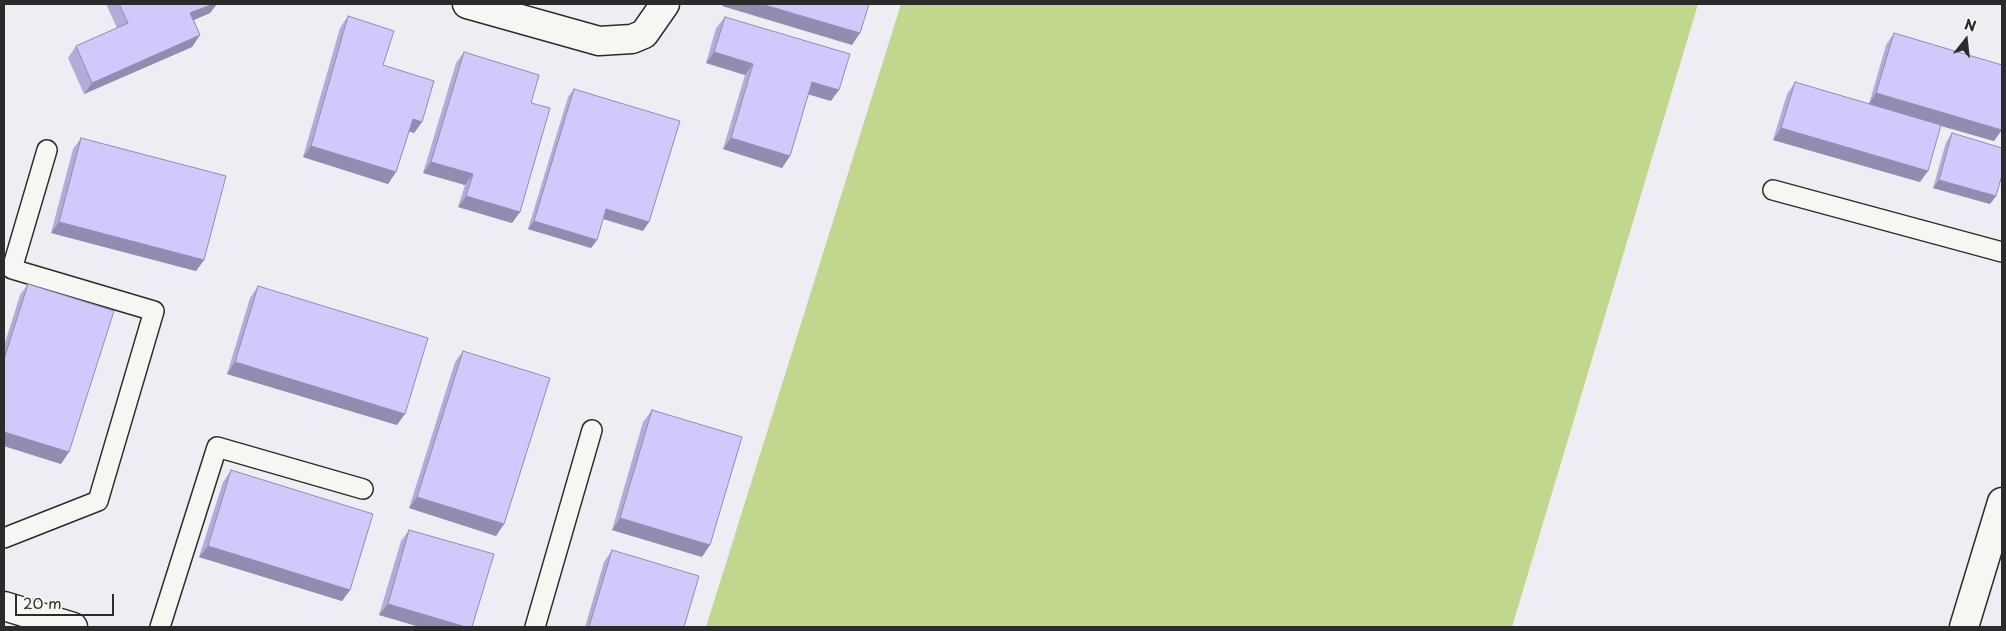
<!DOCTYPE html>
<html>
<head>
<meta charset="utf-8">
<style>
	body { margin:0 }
	#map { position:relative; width:2006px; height:631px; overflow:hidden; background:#efedf4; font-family:"Playpen Sans",sans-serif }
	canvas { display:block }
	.frame { position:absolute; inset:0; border:5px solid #2b2b2b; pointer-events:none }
	.north { position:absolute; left:1941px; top:15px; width:50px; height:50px; -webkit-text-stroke:4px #f6f6f2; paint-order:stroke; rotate:16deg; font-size:14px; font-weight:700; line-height:20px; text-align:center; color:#2b2b2b }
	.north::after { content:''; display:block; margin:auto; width:18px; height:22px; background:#2b2b2b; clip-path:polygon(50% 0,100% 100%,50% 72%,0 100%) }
	.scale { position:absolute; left:15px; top:594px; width:99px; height:22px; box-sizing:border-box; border:2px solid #2b2b2b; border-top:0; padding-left:6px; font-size:15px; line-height:18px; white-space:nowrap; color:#2b2b2b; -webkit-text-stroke:4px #f6f6f2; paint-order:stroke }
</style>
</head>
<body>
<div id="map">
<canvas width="2006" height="631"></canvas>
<div class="frame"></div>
<div class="north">N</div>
<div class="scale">20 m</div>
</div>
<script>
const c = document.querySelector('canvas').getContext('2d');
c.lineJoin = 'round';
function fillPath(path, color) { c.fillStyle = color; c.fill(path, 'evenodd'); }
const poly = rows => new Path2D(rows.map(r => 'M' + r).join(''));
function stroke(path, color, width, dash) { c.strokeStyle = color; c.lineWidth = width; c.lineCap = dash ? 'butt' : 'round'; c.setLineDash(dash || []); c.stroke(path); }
const green = poly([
	[901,4,1698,4,1512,627,706,627]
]);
const service = poly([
	[1773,190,2002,252],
	[4,538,98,501,154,311,12,269,47,150],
	[160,627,217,447,363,489],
	[535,627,592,430]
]);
const minor = poly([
	[467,4,599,41,632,39,644,34,665,4],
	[4,606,73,627],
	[1964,627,2002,502]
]);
const wall = poly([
	[106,4,217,4,210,13,194,20,200,35,192,47,84,94,68,58,76,46,117,28],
	[348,16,422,122,414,133,409,131,396,172,388,184,303,157,340,28],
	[725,17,831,101,808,94,790,156,782,168,723,149,745,75,706,63,716,28],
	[1894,33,1994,141,1941,126,1920,182,1773,140,1787,94,1795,82,1869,104,1886,45],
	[464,52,531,103,520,212,512,223,458,207,465,185,423,173,456,63],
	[574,89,643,231,603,219,597,240,591,248,528,229,568,97],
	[1952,133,1996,196,1990,204,1933,188,1946,142],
	[81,138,204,260,196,271,51,233,73,149],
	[28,284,61,464,4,446,4,346,20,295],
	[258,286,397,425,227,374,250,298],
	[463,351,504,524,496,536,409,508,455,362],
	[652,410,702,557,612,530,643,422],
	[231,470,350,590,342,601,199,557,223,482],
	[409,530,472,627,420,627,379,615,401,541],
	[612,550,684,627,585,627,604,562]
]);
const shadedWall = poly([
	[213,4,217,4,210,13,182,25,190,13],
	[724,4,761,4,860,33,852,45,722,6],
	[200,35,192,47,84,94,92,83],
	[714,52,753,64,745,75,706,63],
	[812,82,839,90,831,101,804,93],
	[1876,93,2002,130,1994,141,1868,105],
	[413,119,422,122,414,133,405,130],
	[1781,128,1928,171,1920,182,1773,140],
	[731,138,790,156,782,168,723,149],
	[311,146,396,172,388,184,303,157],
	[431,162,473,174,465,185,423,173],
	[1939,180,1996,196,1990,204,1933,188],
	[466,196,520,212,512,223,458,207],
	[606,209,649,222,643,231,600,218],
	[534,221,597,240,591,248,528,229],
	[59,222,204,260,196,271,51,233],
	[235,362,405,414,397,425,227,374],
	[4,432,69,452,61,464,4,446],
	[417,497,504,524,496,536,409,508],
	[620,518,710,545,702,557,612,530],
	[208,546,350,590,342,601,199,557],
	[388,604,466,627,420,627,379,615]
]);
const building = poly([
	[119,4,213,4,190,13,200,35,92,83,76,46,128,23,119,4],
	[761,4,869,4,860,33,761,4],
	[348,16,394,31,383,65,434,81,422,122,413,119,396,172,311,146,348,16],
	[725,17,850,54,839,90,812,82,790,156,731,138,753,64,714,52,725,17],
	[1894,33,2002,65,2002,130,1876,93,1894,33],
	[464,52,539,75,531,103,550,108,520,212,466,196,473,174,431,162,464,52],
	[1795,82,1941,125,1928,171,1781,128,1795,82],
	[574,89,680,121,649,222,606,209,597,240,534,221,574,89],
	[1952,133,2002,148,2002,175,1996,196,1939,180,1952,133],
	[81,138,226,176,204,260,59,222,81,138],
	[28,284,114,311,69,452,4,432,4,359,28,284],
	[258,286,428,338,405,414,235,362,258,286],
	[463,351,550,378,504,524,417,497,463,351],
	[652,410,742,437,710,545,620,518,652,410],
	[231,470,373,514,350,590,208,546,231,470],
	[409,530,494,554,472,627,466,627,388,604,409,530],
	[612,550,699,576,684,627,589,627,612,550]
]);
fillPath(green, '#c0d78d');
stroke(service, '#2b2b2b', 22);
stroke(minor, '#2b2b2b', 31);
stroke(service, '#f6f6f2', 19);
stroke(minor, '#f6f6f2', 28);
fillPath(wall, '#b4acd8');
fillPath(shadedWall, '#928cb0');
fillPath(building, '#d1c8fb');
stroke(building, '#928cb0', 1);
</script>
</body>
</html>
